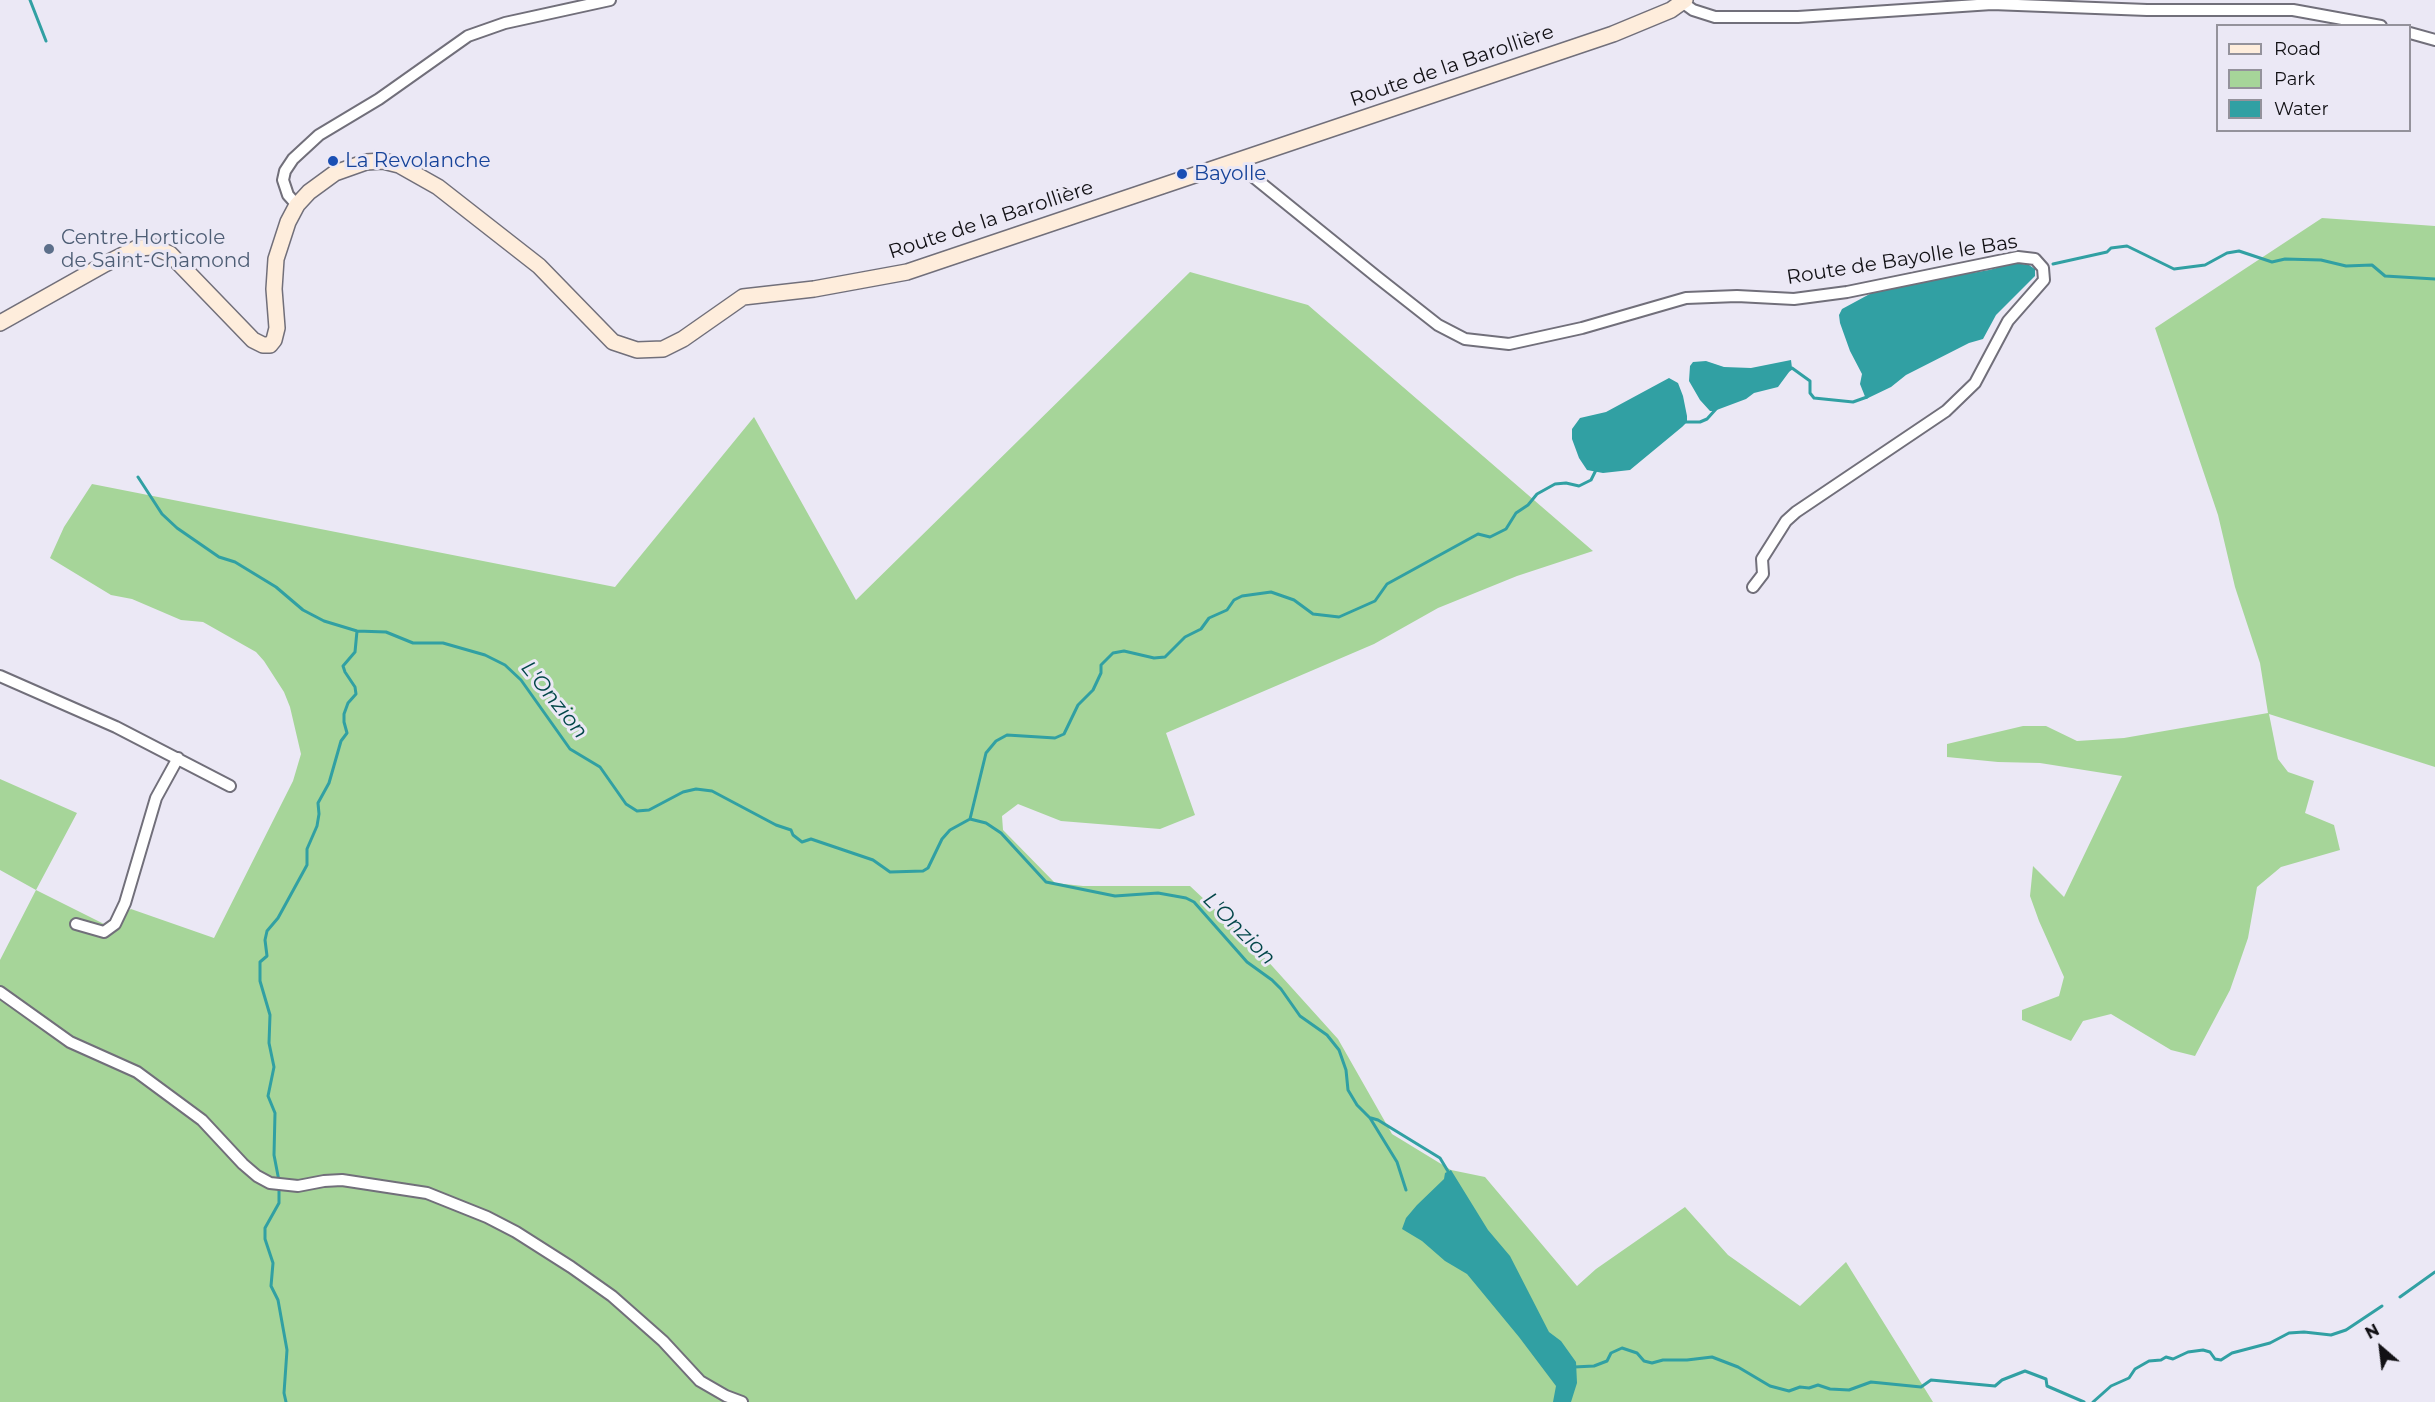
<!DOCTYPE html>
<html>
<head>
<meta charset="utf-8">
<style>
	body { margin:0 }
	#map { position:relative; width:2435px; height:1402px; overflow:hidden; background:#ebe8f5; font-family:Montserrat,sans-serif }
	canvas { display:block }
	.legend { position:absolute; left:2216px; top:24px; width:195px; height:108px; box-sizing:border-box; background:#ebe8f5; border:2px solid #94929b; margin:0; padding:8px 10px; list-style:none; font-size:18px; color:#121115 }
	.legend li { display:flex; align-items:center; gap:12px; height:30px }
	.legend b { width:30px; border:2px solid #94929b }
	.north { position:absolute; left:2351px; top:1318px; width:60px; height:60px; -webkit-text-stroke:4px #ebe8f5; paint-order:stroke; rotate:332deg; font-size:16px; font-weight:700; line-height:24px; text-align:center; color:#121115 }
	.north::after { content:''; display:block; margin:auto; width:21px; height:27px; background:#121115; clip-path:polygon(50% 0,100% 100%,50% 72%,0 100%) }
</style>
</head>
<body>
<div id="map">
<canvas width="2435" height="1402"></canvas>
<ul class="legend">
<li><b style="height:8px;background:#feeddc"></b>Road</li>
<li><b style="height:16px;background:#a6d599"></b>Park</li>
<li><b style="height:16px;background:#31a0a3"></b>Water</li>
</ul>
<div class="north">N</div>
</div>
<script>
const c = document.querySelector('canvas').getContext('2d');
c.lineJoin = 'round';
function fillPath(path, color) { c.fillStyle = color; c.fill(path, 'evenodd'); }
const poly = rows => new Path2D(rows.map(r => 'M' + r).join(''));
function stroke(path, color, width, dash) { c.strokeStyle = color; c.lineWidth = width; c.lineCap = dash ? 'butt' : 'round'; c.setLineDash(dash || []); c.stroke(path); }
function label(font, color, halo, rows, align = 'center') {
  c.font = font + ' Montserrat,sans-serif'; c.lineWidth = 6; c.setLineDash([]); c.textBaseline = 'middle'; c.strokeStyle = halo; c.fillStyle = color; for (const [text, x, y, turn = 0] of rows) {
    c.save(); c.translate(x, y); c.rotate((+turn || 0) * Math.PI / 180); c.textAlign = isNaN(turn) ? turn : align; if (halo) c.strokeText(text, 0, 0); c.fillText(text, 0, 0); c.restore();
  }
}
const green = poly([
	[2322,218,2435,226,2435,767,2269,714,2278,759,2288,772,2314,781,2305,813,2334,825,2340,850,2281,867,2257,887,2248,938,2230,990,2195,1056,2171,1050,2111,1014,2083,1021,2071,1041,2022,1020,2022,1010,2059,996,2064,977,2039,921,2030,896,2033,866,2064,897,2122,776,2040,763,1998,762,1947,757,1947,744,2023,726,2046,726,2077,741,2124,738,2268,713,2260,663,2235,587,2218,515,2155,328],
	[1190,272,1308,305,1593,551,1517,576,1438,608,1374,644,1166,733,1195,815,1160,829,1061,821,1018,804,1002,816,1003,830,1055,883,1083,886,1190,886,1255,947,1338,1039,1392,1134,1451,1170,1485,1177,1577,1286,1596,1269,1685,1207,1728,1255,1800,1306,1846,1262,1933,1402,0,1402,0,960,36,890,0,870,0,779,77,813,36,890,106,925,131,909,214,938,293,781,301,754,290,707,284,692,264,661,256,652,203,622,181,620,132,599,111,595,50,558,64,527,92,484,615,587,754,417,856,600]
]);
const water = poly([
	[2015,263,2029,265,2035,269,2035,276,1996,315,1983,339,1969,343,1906,375,1891,387,1866,399,1860,384,1862,374,1850,351,1840,323,1839,315,1842,309,1879,289,1989,270],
	[1791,360,1792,368,1778,387,1754,393,1746,399,1714,411,1710,411,1700,400,1689,381,1690,366,1693,362,1706,361,1724,367,1751,368],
	[1669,378,1678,383,1683,396,1687,416,1687,422,1682,427,1630,470,1603,473,1587,470,1579,458,1572,439,1572,429,1580,418,1606,412],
	[1451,1170,1488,1230,1510,1256,1549,1332,1561,1341,1576,1362,1577,1383,1571,1402,1553,1402,1556,1386,1519,1337,1467,1274,1445,1261,1422,1241,1402,1229,1406,1218,1417,1205,1444,1179,1445,1173]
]);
const stream = poly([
	[30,0,46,41],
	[2053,264,2107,252,2111,248,2127,246,2174,269,2205,265,2227,253,2239,251,2272,262,2285,259,2321,260,2346,266,2372,265,2385,276,2435,279],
	[1789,370,1792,368,1810,381,1810,393,1814,398,1853,402,1867,397],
	[1686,422,1700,422,1707,419,1716,409],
	[138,477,162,514,177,528,219,557,235,562,276,587,303,610,324,621,357,631,386,632,413,643,443,643,485,655,505,665,521,680,570,749,600,767,626,804,637,811,649,810,683,792,696,789,712,791,776,825,791,830,793,835,802,842,811,839,873,860,890,872,923,871,928,868,942,839,950,830,970,819,986,823,1001,833,1046,882,1115,896,1158,893,1186,898,1194,902,1247,962,1272,980,1281,989,1300,1016,1327,1035,1339,1050,1346,1070,1348,1090,1357,1105,1370,1118,1397,1162,1406,1190],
	[970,819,986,753,996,741,1007,735,1055,738,1064,734,1078,705,1093,690,1101,673,1101,665,1113,653,1124,651,1154,658,1165,657,1185,637,1201,629,1209,618,1227,610,1234,600,1242,596,1271,592,1294,600,1313,614,1339,617,1375,601,1387,584,1478,534,1490,537,1506,529,1516,513,1528,505,1537,494,1555,484,1566,483,1579,486,1591,480,1596,470],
	[1371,1118,1378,1120,1440,1158,1449,1173],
	[279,1181,274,1155,275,1113,268,1096,274,1067,269,1043,270,1015,260,981,260,962,267,956,265,940,267,931,278,918,307,865,307,849,317,826,319,814,318,803,329,783,341,741,347,733,344,722,344,714,348,703,356,694,355,687,345,672,343,666,355,652,357,631],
	[279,1190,279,1203,265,1228,265,1239,273,1263,271,1286,278,1300,287,1350,284,1393,286,1402],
	[2400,1297,2435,1272],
	[1574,1367,1594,1366,1607,1361,1611,1353,1622,1348,1637,1353,1644,1361,1652,1363,1663,1360,1687,1360,1712,1357,1738,1367,1770,1386,1789,1391,1800,1387,1809,1388,1818,1385,1830,1389,1849,1390,1871,1382,1921,1387,1931,1380,1995,1386,2002,1380,2025,1371,2046,1379,2047,1386,2084,1402],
	[2093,1402,2111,1386,2129,1378,2135,1369,2149,1361,2161,1360,2166,1357,2173,1359,2188,1352,2203,1350,2210,1352,2215,1359,2221,1360,2232,1353,2270,1343,2289,1333,2304,1332,2331,1335,2346,1330,2382,1306]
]);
const street = poly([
	[1682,2,1693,10,1715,17,1798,17,1992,4,2147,10,2293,10,2381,26],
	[2410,33,2435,40],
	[1239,160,1251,175,1377,277,1438,325,1465,339,1509,344,1582,328,1686,298,1737,296,1794,299,1847,292,2018,257,2035,259,2043,268,2044,280,2008,321,1975,383,1946,411,1796,512,1786,521,1762,559,1763,574,1753,587],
	[297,205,288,195,283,180,285,171,293,159,319,135,379,99,468,36,505,23,610,0],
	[0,676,116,727,230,786],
	[76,924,104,932,115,924,125,903,156,798,178,758],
	[0,992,70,1042,137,1072,202,1120,243,1164,257,1176,270,1183,298,1186,324,1181,342,1180,427,1193,487,1217,516,1232,571,1267,612,1296,663,1341,700,1381,726,1396,742,1402]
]);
const secondary = poly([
	[0,323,105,264,137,248,153,247,170,254,253,340,263,345,270,345,274,340,277,328,274,289,276,259,288,222,297,205,309,192,335,173,366,162,383,161,399,165,438,187,539,266,613,342,637,350,663,349,683,339,743,297,814,289,907,272,1613,34,1671,10,1685,0]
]);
const markers = [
	[333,161,6,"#1a4fb4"],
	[1182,174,6,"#1a4fb4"],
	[49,249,6,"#5c6f8a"]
];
const streetNames = [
	["Route de la Barollière",1452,66,-19],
	["Route de la Barollière",991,220,-18],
	["Route de Bayolle le Bas",1902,260,-9]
];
const transitNames = [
	["La Revolanche",345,161],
	["Bayolle",1194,174]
];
const serviceNames = [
	["Centre Horticole",61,238],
	["de Saint-Chamond",61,261]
];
const waterNames = [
	["L'Onzion",554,700,51],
	["L'Onzion",1239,929,45]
];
fillPath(green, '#a6d599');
fillPath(water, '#31a0a3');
stroke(stream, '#31a0a3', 3);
stroke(street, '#716f7a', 14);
stroke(secondary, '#716f7a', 18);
stroke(street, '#fff', 10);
stroke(secondary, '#feeddc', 15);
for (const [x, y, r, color] of markers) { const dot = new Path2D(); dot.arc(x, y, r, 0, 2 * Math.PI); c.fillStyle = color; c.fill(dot); stroke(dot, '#ebe8f5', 2); }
label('20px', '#121115', '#ebe8f5', streetNames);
label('20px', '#164399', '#ebe8f5', transitNames, 'left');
label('20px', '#4e5e75', '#ebe8f5', serviceNames, 'left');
label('italic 21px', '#034749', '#ebe8f5', waterNames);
</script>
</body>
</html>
